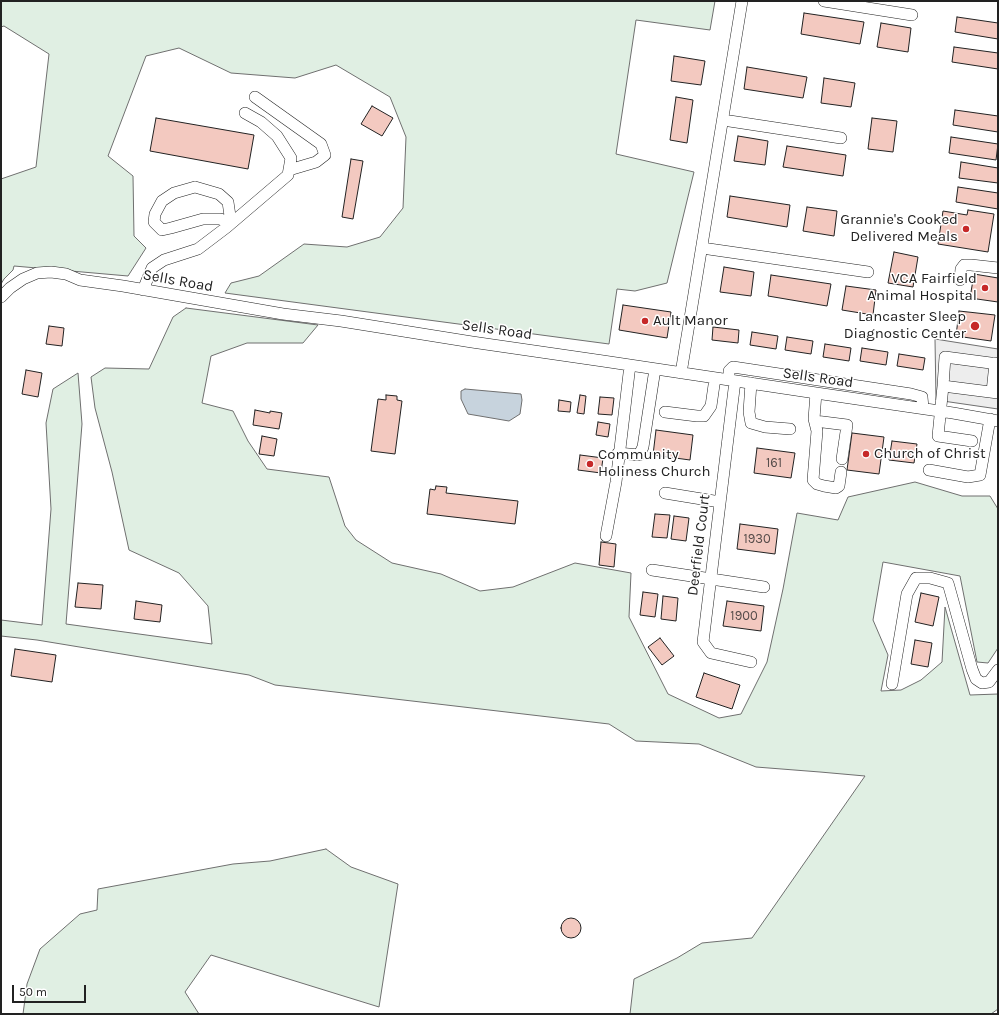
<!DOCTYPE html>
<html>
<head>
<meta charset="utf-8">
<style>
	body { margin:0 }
	#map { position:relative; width:999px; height:1015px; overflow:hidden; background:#fff; font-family:Karla,sans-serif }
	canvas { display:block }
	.frame { position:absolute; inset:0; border:2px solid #222; pointer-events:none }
	.scale { position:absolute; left:12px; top:985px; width:74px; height:18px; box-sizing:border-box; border:2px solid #222; border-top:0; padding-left:5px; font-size:12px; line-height:14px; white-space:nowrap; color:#222; -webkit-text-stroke:3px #fff; paint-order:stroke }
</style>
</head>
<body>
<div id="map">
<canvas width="999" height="1015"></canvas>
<div class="frame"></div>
<div class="scale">50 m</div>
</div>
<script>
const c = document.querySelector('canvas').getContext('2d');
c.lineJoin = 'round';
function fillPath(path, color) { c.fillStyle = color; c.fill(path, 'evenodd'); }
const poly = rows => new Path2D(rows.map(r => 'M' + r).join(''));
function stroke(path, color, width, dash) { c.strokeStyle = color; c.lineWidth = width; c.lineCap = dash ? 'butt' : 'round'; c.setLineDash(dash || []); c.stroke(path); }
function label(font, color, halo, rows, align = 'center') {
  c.font = font + ' Karla,sans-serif'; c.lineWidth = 3; c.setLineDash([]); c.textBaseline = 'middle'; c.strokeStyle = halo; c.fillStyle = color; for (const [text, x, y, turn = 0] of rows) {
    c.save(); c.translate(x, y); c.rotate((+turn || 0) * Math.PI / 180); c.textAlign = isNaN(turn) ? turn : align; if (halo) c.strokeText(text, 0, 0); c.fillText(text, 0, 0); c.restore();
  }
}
const green = poly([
	[1,1,715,1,710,30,636,20,616,154,694,172,667,283,635,291,617,289,609,344,225,293,231,283,259,276,304,244,347,247,380,237,403,208,406,137,390,97,336,65,295,78,231,73,179,48,146,56,108,156,133,176,134,236,146,248,128,276,14,266,13,270,4,279,1,284,1,179,36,167,49,54,4,26,1,27,1,1],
	[186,308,318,325,303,343,247,343,211,356,202,403,233,411,248,441,267,469,329,477,345,526,356,540,392,563,441,574,480,591,513,587,575,563,631,573,629,617,668,694,719,718,741,714,767,662,783,589,797,513,838,520,848,497,915,482,962,496,990,496,998,509,998,648,988,663,977,662,960,576,883,562,873,620,888,655,881,691,901,690,921,680,942,662,945,607,970,695,998,694,998,1009,991,1014,630,1014,634,979,677,958,702,943,752,938,865,776,820,772,756,767,699,744,636,741,609,724,275,685,249,675,37,640,1,636,1,620,42,625,51,509,46,423,53,389,78,373,82,424,66,624,212,644,208,606,179,573,129,550,112,472,95,408,91,377,105,368,149,369,173,317,186,308],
	[326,849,351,867,398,884,379,1007,211,955,185,992,199,1014,23,1014,27,984,40,949,80,914,97,910,98,889,233,864,270,861,326,849]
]);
const parking = poly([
	[935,339,998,349,998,361,991,360,998,396,998,409,936,400,935,339]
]);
const water = poly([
	[465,389,521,394,522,400,520,414,509,421,468,414,461,399,461,391,465,389]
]);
const building = poly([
	[804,13,864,22,860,44,801,34,804,13],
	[957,17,998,23,998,39,955,32,957,17],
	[881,23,911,28,908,52,877,47,881,23],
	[954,47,998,53,998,69,952,62,954,47],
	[674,56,705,61,701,85,671,81,674,56],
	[747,67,807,77,803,98,744,89,747,67],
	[824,78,855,83,851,107,821,103,824,78],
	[676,97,693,100,687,143,670,140,676,97],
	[372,106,393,118,382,136,361,124,372,106],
	[955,110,998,116,998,132,953,125,955,110],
	[156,118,254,135,248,169,150,151,156,118],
	[872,118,897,121,893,152,868,149,872,118],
	[738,136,768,141,765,165,734,161,738,136],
	[951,137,998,144,996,160,949,153,951,137],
	[787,146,846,155,843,176,783,167,787,146],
	[351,159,363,161,353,219,342,217,351,159],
	[961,162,998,168,998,183,959,178,961,162],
	[958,187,998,193,998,209,956,202,958,187],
	[730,196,790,205,787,227,727,217,730,196],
	[807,207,837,211,834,236,803,231,807,207],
	[968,210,994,214,988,252,938,244,943,211,967,215,968,210],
	[894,252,918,257,913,287,888,283,894,252],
	[724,267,754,272,751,296,720,292,724,267],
	[974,274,998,278,998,302,970,298,974,274],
	[771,275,831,284,827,306,768,296,771,275],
	[846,286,876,290,873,315,842,310,846,286],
	[623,305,671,312,667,338,619,330,623,305],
	[959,311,995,315,991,341,956,336,959,311],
	[49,326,64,328,62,346,46,344,49,326],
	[713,327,739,330,738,343,712,340,713,327],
	[752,332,778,336,776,349,750,345,752,332],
	[787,337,813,341,811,354,785,350,787,337],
	[825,344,851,348,849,361,823,357,825,344],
	[862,348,888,352,886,365,860,361,862,348],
	[899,354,925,358,923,370,897,366,899,354],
	[26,370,42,373,38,397,22,394,26,370],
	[386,395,397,396,397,400,402,401,395,454,371,451,378,399,386,400,386,395],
	[580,395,586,396,584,414,577,413,580,395],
	[600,397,614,398,612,415,598,414,600,397],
	[559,400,571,402,570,412,558,411,559,400],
	[255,410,270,413,270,411,282,413,279,429,253,425,255,410],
	[598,422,610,424,608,437,596,435,598,422],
	[656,430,693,435,690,460,653,455,656,430],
	[852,433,884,437,879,474,847,470,852,433],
	[262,436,277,439,274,456,259,454,262,436],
	[892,441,917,444,914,463,889,460,892,441],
	[757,448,795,453,791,478,754,473,757,448],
	[580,455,603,458,601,473,578,470,580,455],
	[436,486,447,487,446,493,518,501,515,524,427,514,430,489,435,490,436,486],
	[655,514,670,515,667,538,652,537,655,514],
	[674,516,689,518,686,541,671,539,674,516],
	[740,524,778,529,775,554,737,549,740,524],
	[601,542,616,544,614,567,599,565,601,542],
	[78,583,103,585,101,609,75,607,78,583],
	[643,592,658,594,655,617,640,615,643,592],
	[921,593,939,597,933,626,915,622,921,593],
	[663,596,678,598,676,621,661,619,663,596],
	[136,601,162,605,160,622,134,619,136,601],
	[727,601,764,606,761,631,723,626,727,601],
	[660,638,674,656,662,665,648,647,660,638],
	[915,640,932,643,928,667,911,664,915,640],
	[15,649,56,655,52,682,11,676,15,649],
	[704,673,740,685,732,709,696,697,704,673],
	'561 928a10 10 0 1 1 20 0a10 10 0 1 1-20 0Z'
]);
const minor = poly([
	[824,1,912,15],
	[255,97,321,144,325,155,316,162,289,170],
	[723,120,841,138],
	[195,187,219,194,228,202,231,223,220,219,203,219,171,228,162,230,154,222,155,214,162,201,174,193,195,187],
	[702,248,868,272],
	[960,280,961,269,964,265,971,265,998,268],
	[143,290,152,268,164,260,198,249,227,227,288,175,291,158,277,136,261,122,245,113],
	[1,297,10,288,23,279,37,273,51,272,66,274,80,280,123,286,283,314,341,321,472,342,603,361,816,393,953,413,998,421],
	[998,364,945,357,943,386,998,393],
	[681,373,742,1],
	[729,380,729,371,733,367,911,394,922,397,923,408],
	[735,381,703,642,711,653,751,662],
	[751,383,749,412,751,423,765,427,790,429],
	[943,386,938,436,972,441],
	[992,392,995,363],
	[816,393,814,419,817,431,813,480,817,484,824,486,836,488,839,486,841,472],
	[665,412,697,416,704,416,711,406,715,378],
	[815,421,847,425,842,459],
	[618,453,639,455,643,447,655,369],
	[929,470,968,477,980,475,990,419],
	[665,493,720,502],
	[606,536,616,482,630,365],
	[652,570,764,587],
	[892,684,907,594,916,578,930,578,948,583,972,669,976,679,982,683,989,682,998,670]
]);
const markers = [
	[966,229,4,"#c62828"],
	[985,288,4,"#c62828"],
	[645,321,4,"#c62828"],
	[975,326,5,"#c62828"],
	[866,454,4,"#c62828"],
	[590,464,4,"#c62828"]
];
const numberNames = [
	["161",774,463],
	["1930",757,539],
	["1900",744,616]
];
const poiNames = [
	["Grannie's Cooked",958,220],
	["Delivered Meals",958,237],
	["VCA Fairfield",977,279],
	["Animal Hospital",977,296],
	["Lancaster Sleep",966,317],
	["Diagnostic Center",966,334],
	["Ault Manor",653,321,"left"],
	["Church of Christ",874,454,"left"],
	["Community",598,455,"left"],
	["Holiness Church",598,472,"left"]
];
const streetNames = [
	["Sells Road",178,281,10],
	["Sells Road",497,330,8],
	["Sells Road",818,378,8],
	["Deerfield Court",699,545,-83]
];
fillPath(green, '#e0efe3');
stroke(green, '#6f6f6f', 1);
fillPath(parking, '#ededed');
stroke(parking, '#6f6f6f', 1);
fillPath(water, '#c7d3dd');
stroke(water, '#6f6f6f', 1);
fillPath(building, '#f3c9c0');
stroke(building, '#222', 1);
stroke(minor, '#222', 12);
stroke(minor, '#fff', 11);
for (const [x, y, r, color] of markers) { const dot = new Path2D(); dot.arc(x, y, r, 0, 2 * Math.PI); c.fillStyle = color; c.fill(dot); stroke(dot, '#fff', 1.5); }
label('13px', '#564c4a', null, numberNames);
label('15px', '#222', '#fff', poiNames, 'right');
label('15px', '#222', '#fff', streetNames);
</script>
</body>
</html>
